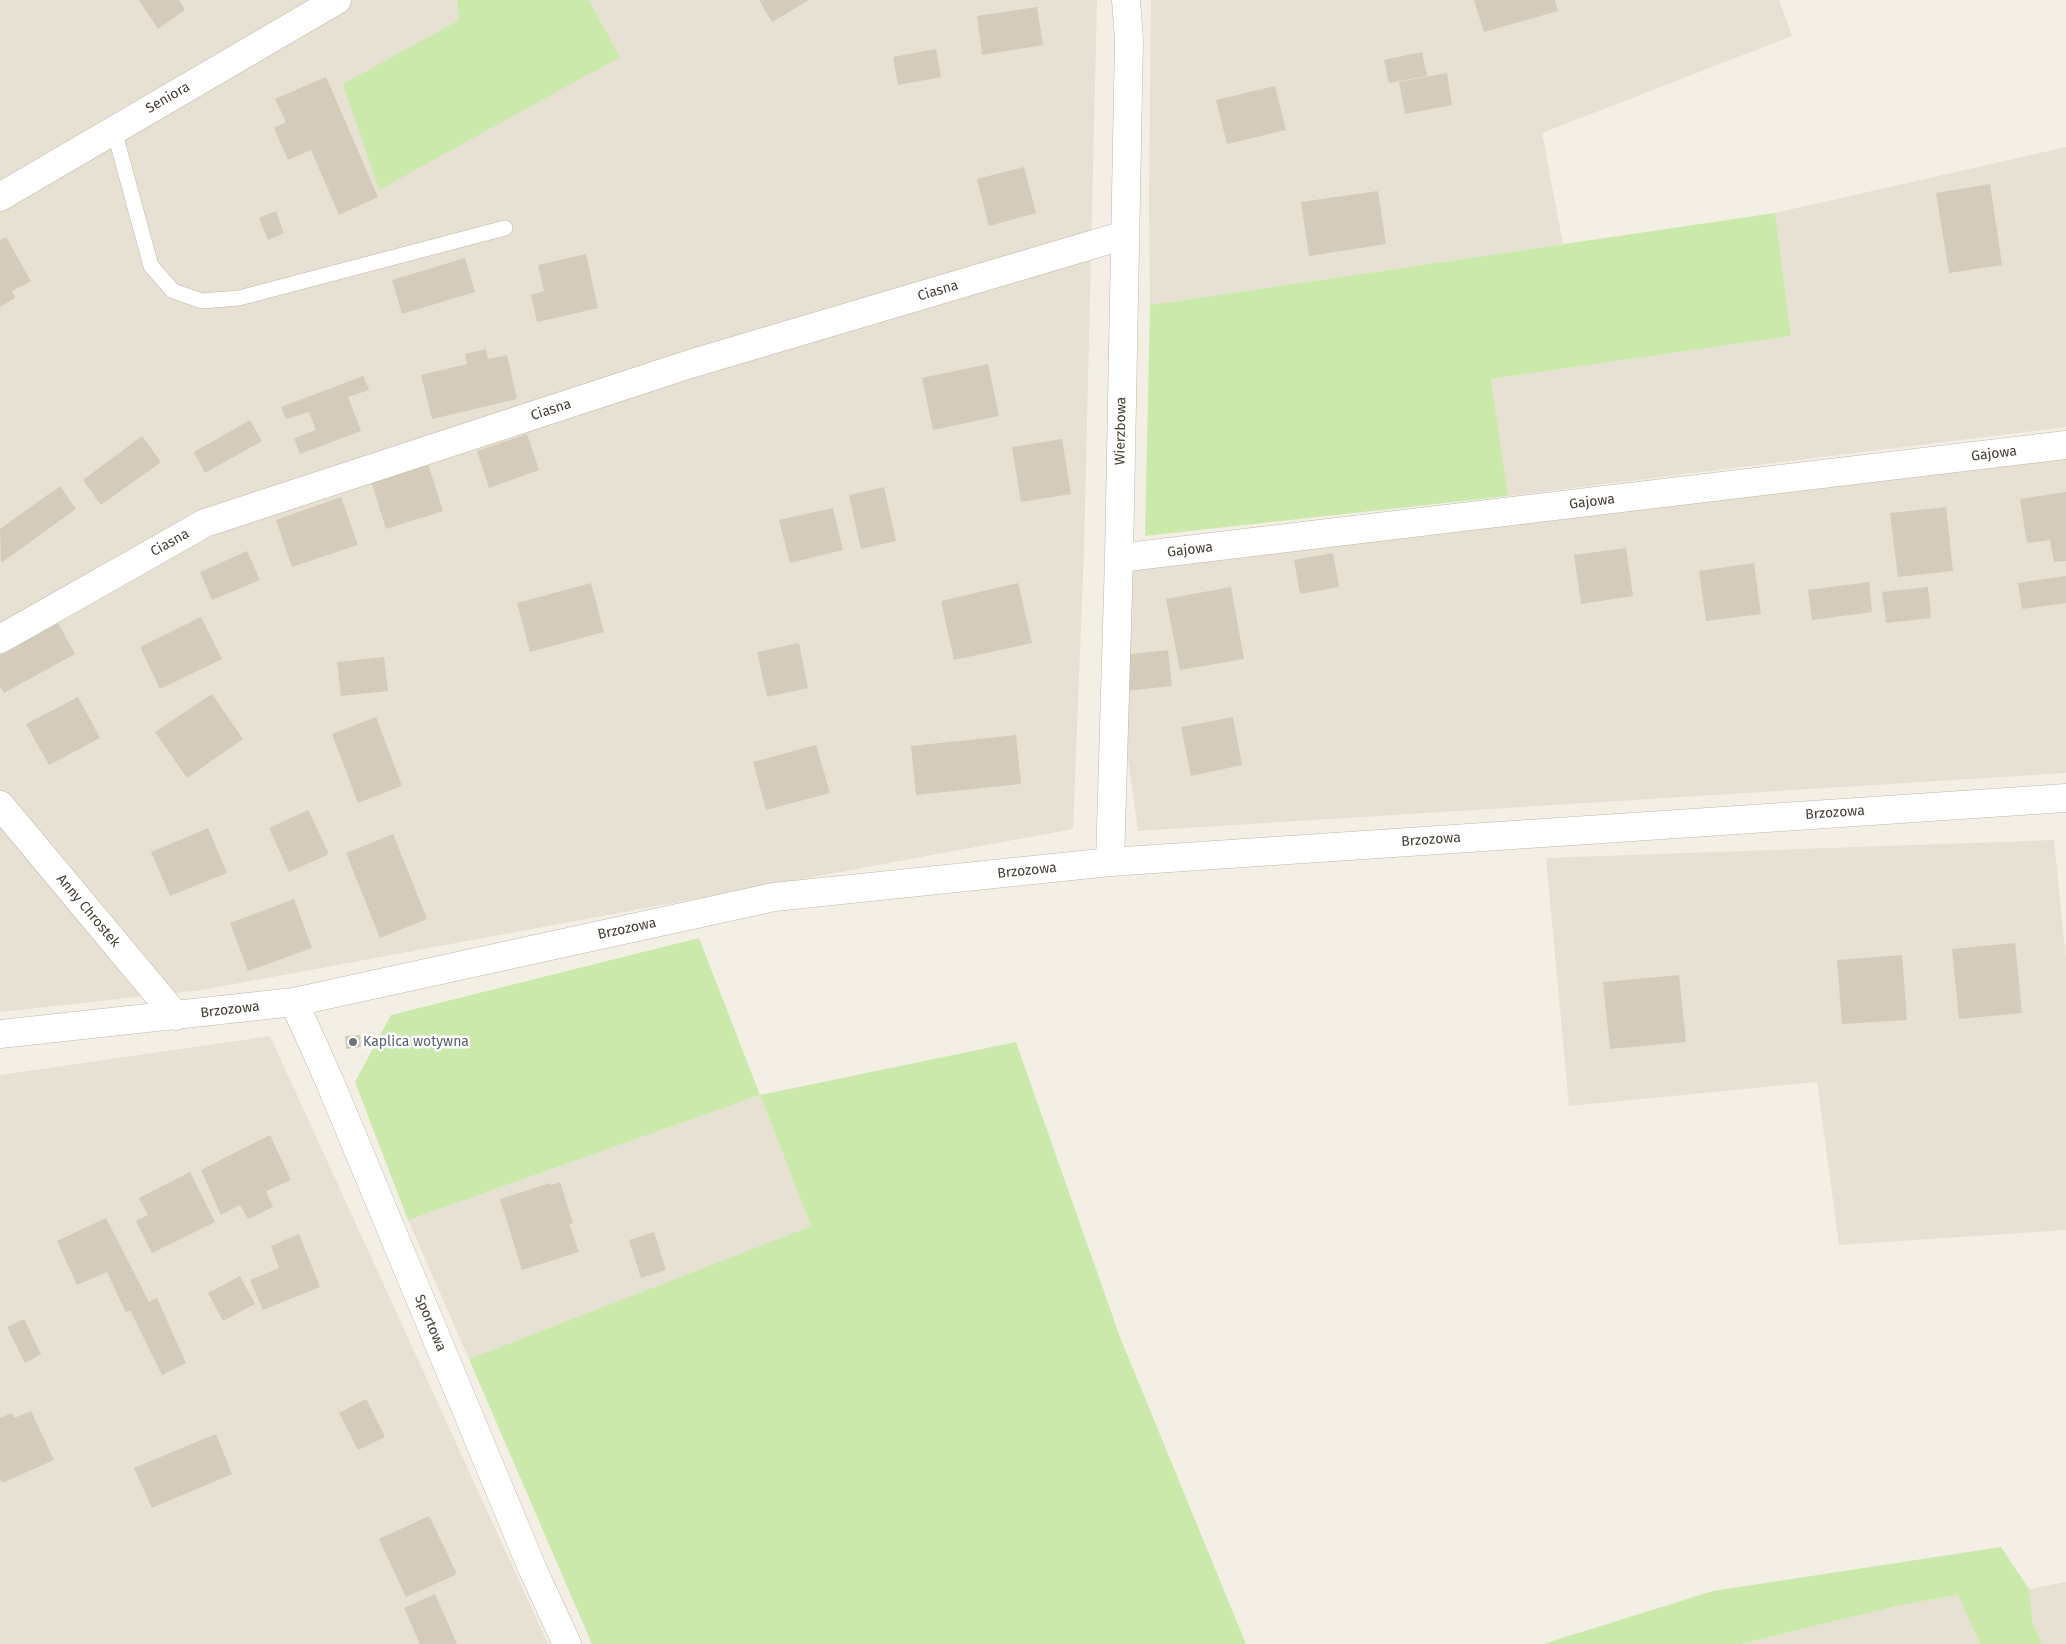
<!DOCTYPE html>
<html>
<head>
<meta charset="utf-8">
<style>
	body { margin:0 }
	canvas { display:block; background:#f3efe5 }
</style>
</head>
<body>
<canvas width="2066" height="1644"></canvas>
<script>
const c = document.querySelector('canvas').getContext('2d');
c.lineJoin = 'round';
function fillPath(path, color) { c.fillStyle = color; c.fill(path, 'evenodd'); }
const poly = rows => new Path2D(rows.map(r => 'M' + r).join(''));
function stroke(path, color, width, dash) { c.strokeStyle = color; c.lineWidth = width; c.lineCap = dash ? 'butt' : 'round'; c.setLineDash(dash || []); c.stroke(path); }
function label(font, color, halo, rows, align = 'center') {
  c.font = font + ' "Fira Sans",sans-serif'; c.lineWidth = 5; c.setLineDash([]); c.textBaseline = 'middle'; c.strokeStyle = halo; c.fillStyle = color; for (const [text, x, y, turn = 0] of rows) {
    c.save(); c.translate(x, y); c.rotate((+turn || 0) * Math.PI / 180); c.textAlign = isNaN(turn) ? turn : align; if (halo) c.strokeText(text, 0, 0); c.fillText(text, 0, 0); c.restore();
  }
}
const residential = poly([
	[0,0,457,0,459,20,344,84,620,57,589,0,1097,0,1084,550,1073,829,202,990,0,1012],
	[1151,0,1779,0,1792,36,1542,133,1563,244,1150,305,1149,200],
	[2066,147,2066,427,1508,496,1491,379,1791,336,1775,213],
	[2066,456,2066,773,1138,831,1118,686,1128,567],
	[2054,840,2066,960,2066,1230,1839,1245,1817,1082,1569,1106,1546,858],
	[270,1036,548,1644,0,1644,0,1075],
	[760,1095,811,1226,469,1359,408,1220],
	[2066,1582,2066,1644,2042,1644,2033,1623,2029,1589],
	[1959,1595,1980,1644,1741,1644,1901,1605]
]);
const green = poly([
	[457,0,589,0,620,57,379,190,343,84,459,20],
	[1775,213,1791,336,1491,379,1508,496,1145,536,1150,305],
	[699,938,760,1095,1016,1042,1120,1337,1246,1644,592,1644,469,1359,811,1226,760,1095,408,1220,355,1082,391,1015],
	[2001,1547,2029,1589,2033,1623,2042,1644,1980,1644,1958,1595,1901,1605,1741,1644,1543,1644,1713,1591]
]);
const building = poly([
	[139,0,179,0,185,10,158,29],
	[759,0,809,0,772,22],
	[1474,0,1555,0,1558,11,1484,32],
	[1037,7,1043,45,982,55,977,16],
	[936,49,941,77,898,85,893,57],
	[1422,52,1427,76,1389,83,1384,60],
	[1447,73,1452,105,1405,114,1399,82],
	[326,77,378,197,339,215,311,150,288,160,274,128,286,122,275,99],
	[1275,86,1286,130,1227,144,1216,100],
	[1024,167,1036,213,989,226,977,179],
	[1990,184,2002,265,1949,273,1936,193],
	[1378,191,1386,244,1309,256,1301,202],
	[276,211,284,233,268,240,259,218],
	[6,237,31,281,12,291,15,298,0,307,0,240],
	[586,254,598,308,537,322,531,295,544,291,538,265],
	[465,258,475,292,402,314,392,280],
	[486,349,488,359,507,355,517,399,432,419,421,375,467,364,465,354],
	[988,364,999,416,933,430,922,378],
	[363,376,369,390,348,397,361,431,300,454,294,438,316,430,309,412,286,419,281,407],
	[250,420,262,441,205,473,194,452],
	[527,434,539,470,489,488,477,451],
	[142,436,161,462,101,505,83,480],
	[1062,439,1071,494,1021,502,1012,447],
	[428,464,443,511,386,529,371,481],
	[60,486,76,509,1,563,0,529],
	[884,487,896,541,861,549,849,495],
	[2066,492,2066,561,2054,562,2050,540,2027,543,2020,499],
	[341,497,358,545,292,567,276,520],
	[1946,507,1953,571,1898,577,1890,513],
	[833,508,843,550,790,563,779,520],
	[1626,548,1633,596,1581,604,1574,555],
	[247,551,260,580,212,600,200,572],
	[1333,553,1339,587,1300,594,1294,560],
	[1754,563,1761,614,1706,621,1699,571],
	[2066,576,2066,603,2022,609,2018,583],
	[1869,582,1872,612,1812,620,1808,590],
	[591,583,604,632,530,652,517,603],
	[1018,583,1032,643,954,660,941,601],
	[1231,587,1244,659,1180,670,1166,599],
	[1928,587,1931,618,1886,623,1882,592],
	[201,617,222,659,160,689,140,647],
	[58,623,75,654,4,693,0,686,0,655],
	[799,643,808,688,767,697,757,652],
	[1168,650,1172,686,1126,691,1122,655],
	[384,657,388,691,341,696,337,662],
	[212,694,243,739,187,778,155,732],
	[78,697,100,738,49,765,26,724],
	[376,717,402,786,358,803,332,734],
	[1233,717,1242,765,1191,776,1181,727],
	[1016,735,1021,784,916,795,911,746],
	[816,745,830,793,766,810,753,762],
	[308,810,329,854,289,872,269,828],
	[208,828,227,873,170,896,151,852],
	[393,834,427,919,380,938,346,853],
	[294,899,312,948,248,971,230,923],
	[2015,943,2022,1013,1959,1019,1952,949],
	[1902,955,1907,1020,1842,1024,1837,960],
	[1679,975,1686,1042,1610,1049,1603,982],
	[360,1035,361,1047,346,1049,345,1036],
	[270,1135,291,1180,266,1191,273,1207,248,1219,240,1205,221,1215,201,1170],
	[190,1172,215,1222,152,1253,136,1221,148,1215,139,1198],
	[560,1182,573,1223,569,1224,579,1252,522,1270,500,1199,550,1183,551,1185],
	[106,1218,149,1302,157,1298,186,1363,162,1375,130,1310,126,1313,107,1272,77,1285,57,1241],
	[654,1232,666,1270,641,1278,629,1240],
	[299,1234,320,1287,263,1310,250,1280,279,1268,271,1246],
	[240,1276,255,1304,223,1321,208,1293],
	[24,1319,41,1354,25,1363,7,1327],
	[366,1399,385,1437,358,1450,339,1413],
	[31,1411,54,1460,2,1483,0,1479,0,1418,12,1413,14,1418],
	[216,1434,232,1474,152,1508,134,1468],
	[429,1516,457,1574,406,1597,379,1539],
	[435,1594,457,1644,420,1644,404,1608]
]);
const service = poly([
	[114,130,151,266,173,291,202,301,239,298,505,228]
]);
const minor = poly([
	[0,197,337,0],
	[1119,558,2066,445],
	[0,639,205,523,690,364,1125,235],
	[0,805,176,1016],
	[1110,862,1119,558,1129,40,1126,0],
	[294,1002,329,1080,533,1570,567,1644],
	[0,1034,294,1002,774,897,1110,862,2066,798]
]);
const markers = [
	[353,1042,5,"#6b7280"]
];
const streetNames = [
	["Seniora",168,98,-30],
	["Ciasna",938,291,-17],
	["Ciasna",551,410,-18],
	["Wierzbowa",1121,431,-89],
	["Gajowa",1994,454,-7],
	["Gajowa",1592,502,-7],
	["Ciasna",170,543,-29],
	["Gajowa",1190,550,-7],
	["Brzozowa",1835,813,-4],
	["Brzozowa",1431,840,-4],
	["Brzozowa",1027,871,-6],
	["Anny Chrostek",88,911,50],
	["Brzozowa",627,929,-12],
	["Brzozowa",230,1010,-7],
	["Sportowa",430,1323,67]
];
const worshipNames = [
	["Kaplica wotywna",363,1042]
];
fillPath(residential, '#e7e1d3');
fillPath(green, '#cce9ac');
fillPath(building, '#d5cbba');
stroke(service, '#bfb7a7', 16);
stroke(minor, '#bfb7a7', 29);
stroke(service, '#fff', 15);
stroke(minor, '#fff', 28);
for (const [x, y, r, color] of markers) { const dot = new Path2D(); dot.arc(x, y, r, 0, 2 * Math.PI); c.fillStyle = color; c.fill(dot); stroke(dot, '#fff', 2); }
label('14px', '#463f34', '#fff', streetNames);
label('14px', '#5b616d', '#fff', worshipNames, 'left');
</script>
</body>
</html>
